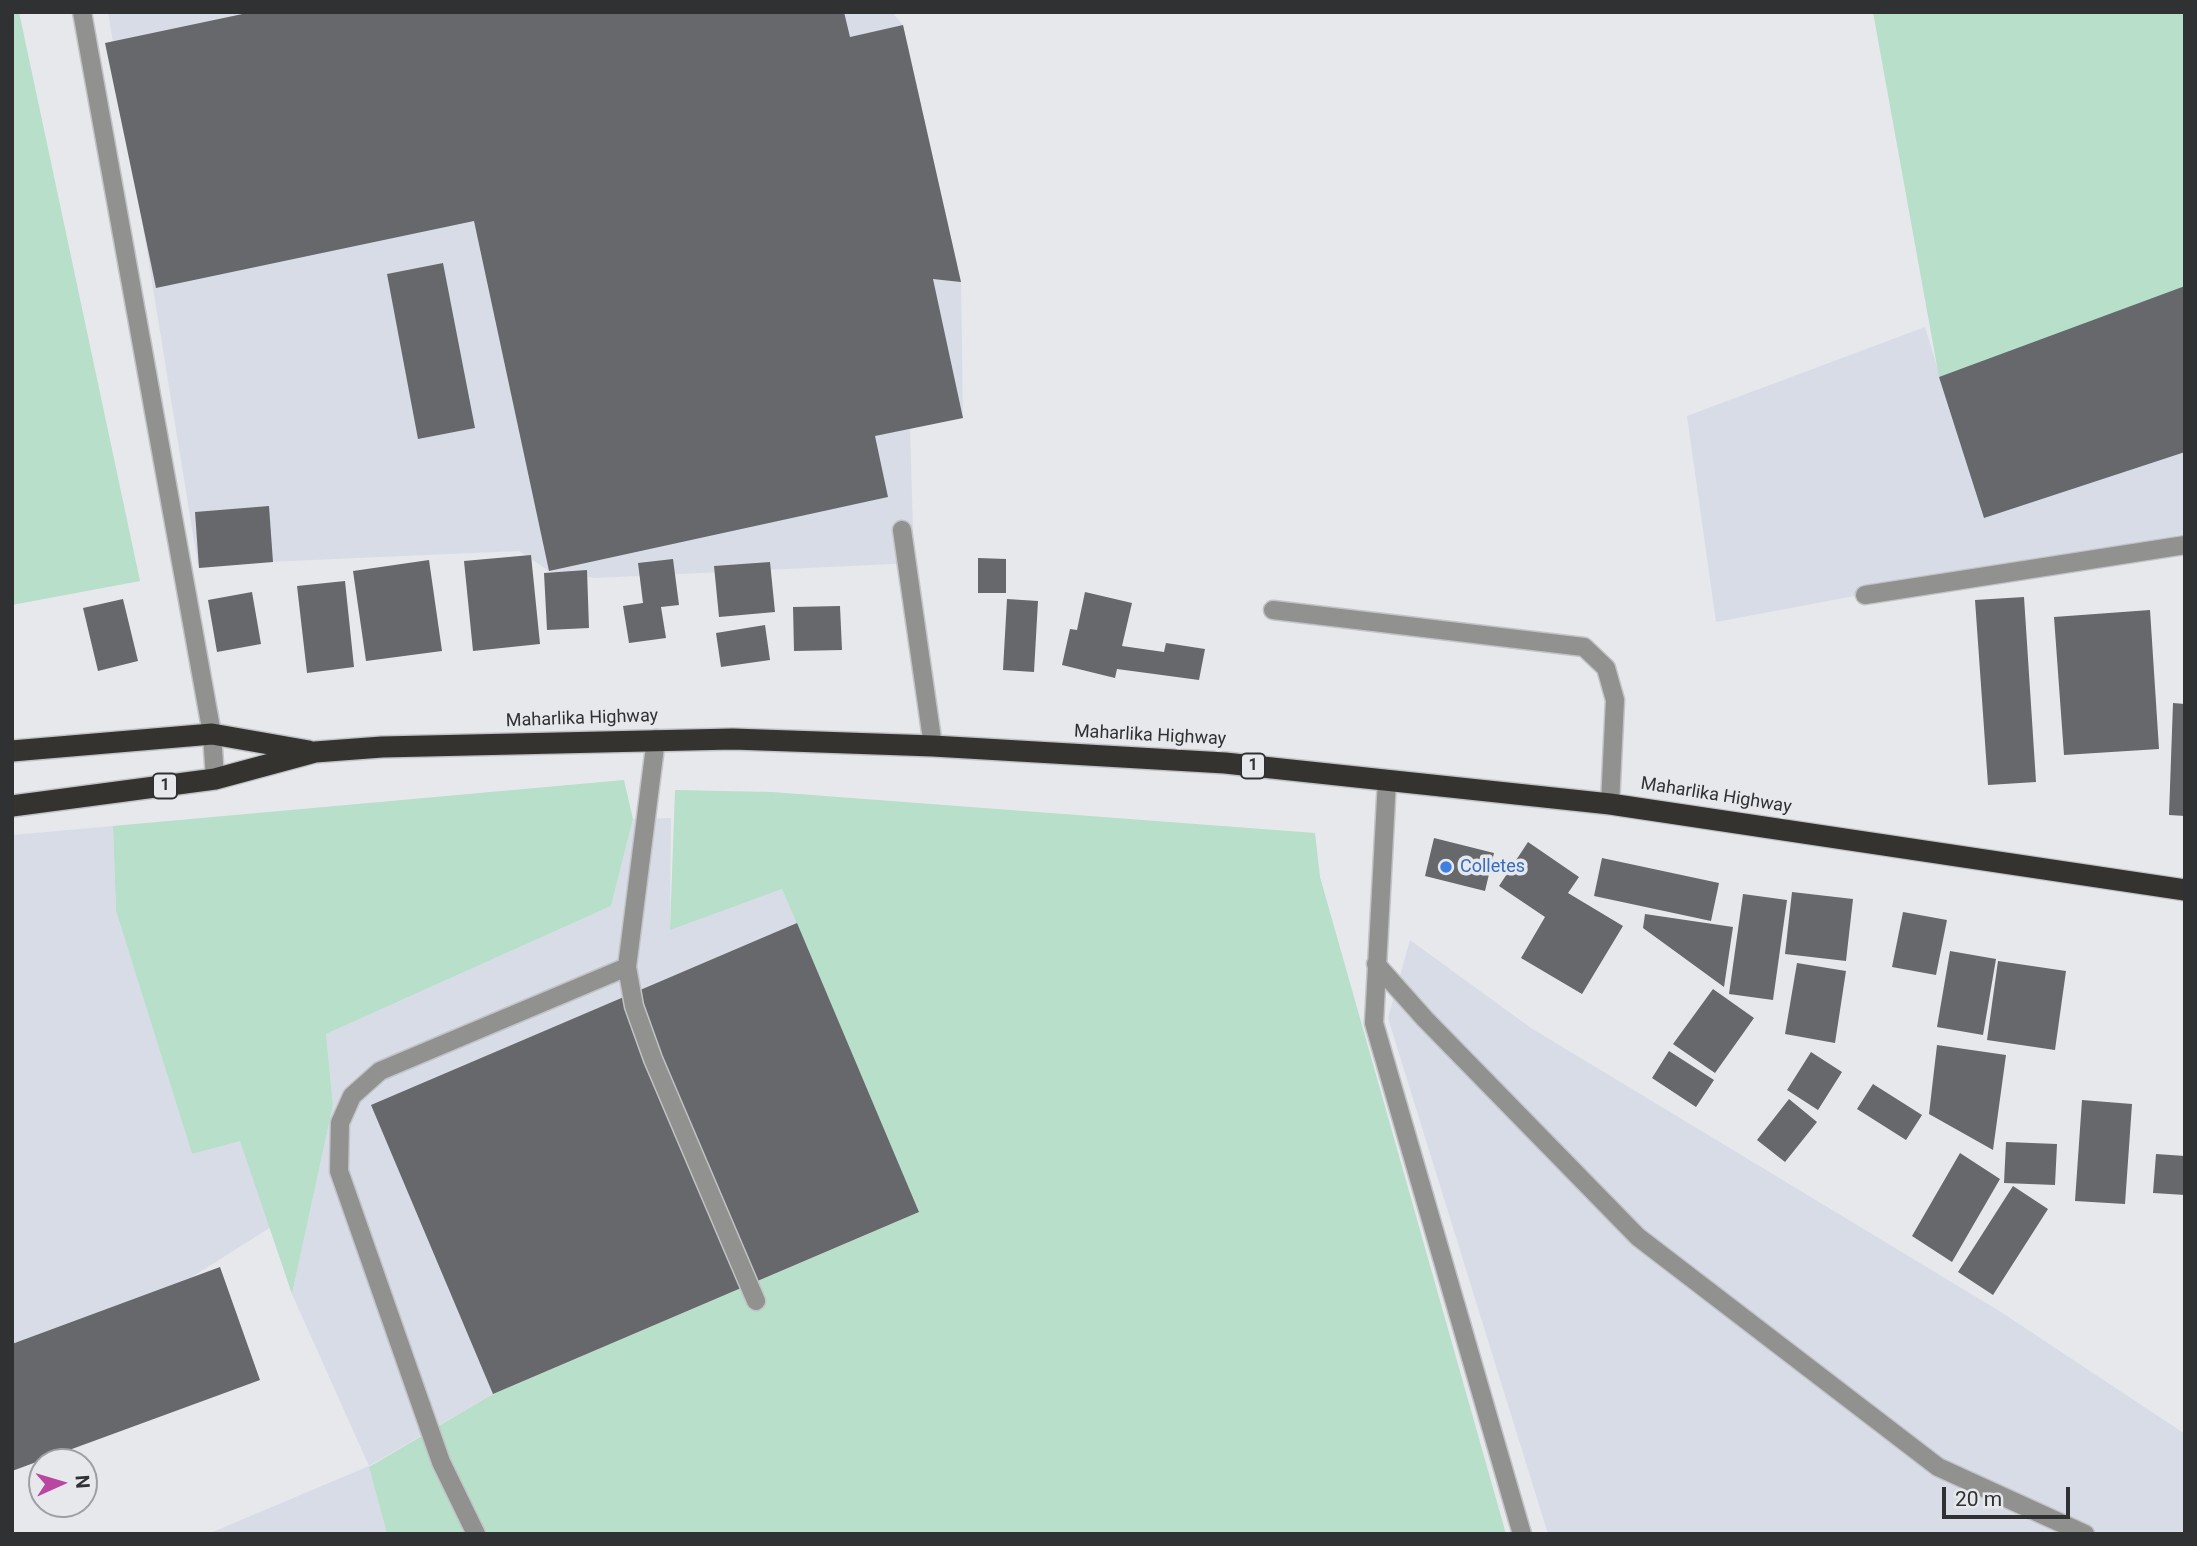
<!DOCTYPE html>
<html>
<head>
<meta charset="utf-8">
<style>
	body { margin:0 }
	#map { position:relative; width:2197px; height:1546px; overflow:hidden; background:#e6e8ec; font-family:Roboto,sans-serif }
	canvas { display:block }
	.frame { position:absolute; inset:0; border:14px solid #303132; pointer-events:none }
	.north { position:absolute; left:28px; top:1448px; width:70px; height:70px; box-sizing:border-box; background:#e6e8ec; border:2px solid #9d9fa2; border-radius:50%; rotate:86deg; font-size:19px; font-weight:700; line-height:28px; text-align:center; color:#303132 }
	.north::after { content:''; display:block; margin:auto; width:24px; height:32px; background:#b946a1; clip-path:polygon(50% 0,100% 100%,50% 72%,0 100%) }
	.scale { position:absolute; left:1942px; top:1487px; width:128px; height:32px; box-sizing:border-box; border:4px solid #303132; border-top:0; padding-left:9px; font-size:21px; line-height:24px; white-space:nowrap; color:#303132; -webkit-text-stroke:5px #e6e8ec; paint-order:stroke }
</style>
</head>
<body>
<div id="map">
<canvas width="2197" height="1546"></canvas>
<div class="frame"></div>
<div class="north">N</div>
<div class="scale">20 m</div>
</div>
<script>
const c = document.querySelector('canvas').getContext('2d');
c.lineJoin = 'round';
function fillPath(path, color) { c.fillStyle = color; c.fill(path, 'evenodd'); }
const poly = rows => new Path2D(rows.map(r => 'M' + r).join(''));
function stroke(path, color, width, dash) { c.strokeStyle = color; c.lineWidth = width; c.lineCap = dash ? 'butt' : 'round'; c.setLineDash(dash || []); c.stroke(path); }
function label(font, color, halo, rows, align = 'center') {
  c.font = font + ' Roboto,sans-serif'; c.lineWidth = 7; c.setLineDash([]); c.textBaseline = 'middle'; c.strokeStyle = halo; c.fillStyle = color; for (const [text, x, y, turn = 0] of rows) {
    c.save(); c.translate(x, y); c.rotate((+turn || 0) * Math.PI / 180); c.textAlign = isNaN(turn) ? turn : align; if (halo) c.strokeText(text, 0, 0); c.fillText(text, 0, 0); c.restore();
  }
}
const built = poly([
	[108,12,892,12,903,25,961,282,963,418,910,428,914,563,595,578,549,571,519,551,198,565],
	[2185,290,2185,534,1716,622,1687,416,1925,327,1940,376],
	[671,818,670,929,782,889,919,1212,493,1394,369,1466,387,1534,208,1534,369,1466,292,1294,333,1105,326,1034,611,906,633,819],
	[113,826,116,911,192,1154,240,1140,271,1227,143,1308,12,1351,12,835],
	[1410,940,1531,1028,2001,1312,2185,1434,2185,1534,1548,1534,1388,1018]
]);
const green = poly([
	[12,12,19,12,140,581,12,605],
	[1873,12,2185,12,2185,290,1939,377],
	[624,780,633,819,611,906,326,1034,333,1105,292,1294,240,1141,192,1154,116,911,113,826],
	[675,790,772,792,1315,833,1320,877,1506,1534,387,1534,369,1467,493,1394,919,1212,782,889,670,930]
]);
const building = poly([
	[252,12,844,12,850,37,903,25,961,282,933,279,963,418,875,436,888,497,549,571,474,221,156,288,105,43],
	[443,263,475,428,418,439,387,274],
	[2185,286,2185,452,1984,518,1939,377],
	[269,506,273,562,199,568,195,512],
	[531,555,540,644,473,651,464,561],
	[978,558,1006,559,1006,593,978,593],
	[673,559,679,605,661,607,666,638,629,643,623,606,643,603,638,563],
	[429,560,442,651,366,661,353,571],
	[770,562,775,612,719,617,714,566],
	[587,570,589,628,547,630,544,573],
	[345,581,354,667,307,673,297,586],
	[252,592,261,644,217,652,208,600],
	[1085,592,1132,603,1122,646,1164,652,1166,643,1205,649,1199,680,1117,669,1115,678,1062,665,1070,629,1077,630],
	[2024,597,2036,782,1988,785,1975,600],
	[123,599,138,661,98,671,83,608],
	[1007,599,1038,601,1034,672,1003,670],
	[840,606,842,650,794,651,793,607],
	[2150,610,2159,749,2064,755,2054,617],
	[765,625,770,660,721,667,716,633],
	[2173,703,2185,704,2185,816,2169,815],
	[1434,838,1494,853,1485,891,1425,876],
	[1528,842,1579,877,1568,893,1623,926,1582,994,1521,958,1545,917,1499,886],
	[1602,858,1719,883,1711,921,1594,896],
	[1792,892,1853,899,1846,961,1785,954],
	[1743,894,1787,900,1773,1000,1729,994],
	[1903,912,1947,920,1936,975,1892,967],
	[1645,914,1733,927,1724,987,1643,928],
	[797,923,919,1212,493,1394,371,1105],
	[1950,951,1996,959,1983,1035,1937,1027],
	[1998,961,2066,971,2055,1050,1987,1040],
	[1797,963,1846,971,1835,1043,1785,1034],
	[1713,989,1754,1018,1715,1073,1673,1044],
	[1937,1045,2006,1055,1993,1150,1929,1114],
	[1669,1051,1714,1080,1696,1107,1652,1078],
	[1811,1052,1842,1072,1818,1110,1787,1090],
	[1873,1084,1922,1115,1906,1140,1857,1109],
	[1789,1099,1817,1122,1785,1162,1757,1140],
	[2082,1100,2132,1104,2125,1204,2075,1201],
	[2006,1142,2057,1144,2055,1185,2004,1183],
	[1960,1153,2000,1179,1952,1262,1912,1236],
	[2156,1154,2185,1156,2185,1195,2153,1193],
	[2013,1186,2048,1209,1993,1295,1958,1272],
	[220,1267,260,1380,12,1471,12,1344]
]);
const minor = poly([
	[82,12,212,734,215,779],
	[902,530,933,746],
	[1865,595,2185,545],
	[1273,610,1584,647,1606,668,1615,700,1610,804],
	[656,739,627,967,634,1006,653,1059,756,1301],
	[1387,780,1374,1023,1522,1534],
	[1376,964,1425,1019,1638,1237,1938,1467,2085,1534],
	[476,1534,441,1462,339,1171,340,1123,352,1096,380,1071,627,967]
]);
const highway = poly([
	[12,751,212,734,309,751],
	[12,806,215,779,315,752,382,747,733,739,933,746,1225,763,1610,804,2185,890]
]);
const markers = [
	[1446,867,7,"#3f7fe0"]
];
const shields = [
	[1253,766,24],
	[165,786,24]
];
const shieldNames = [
	["1",1253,766],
	["1",165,786]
];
const streetNames = [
	["Maharlika Highway",582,719,-2],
	["Maharlika Highway",1150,736,3],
	["Maharlika Highway",1716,796,9]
];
const shopNames = [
	["Colletes",1460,867]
];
fillPath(built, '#d8dce7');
fillPath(green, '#b7dfca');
fillPath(building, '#66686c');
stroke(minor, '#c2c3c7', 21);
stroke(highway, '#c2c3c7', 24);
stroke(minor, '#91918f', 18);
stroke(highway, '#34332f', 21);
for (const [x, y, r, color] of markers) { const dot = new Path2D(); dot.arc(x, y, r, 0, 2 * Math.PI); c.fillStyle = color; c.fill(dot); stroke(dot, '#e6e8ec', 2.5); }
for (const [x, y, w] of shields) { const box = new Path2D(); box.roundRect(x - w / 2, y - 12.5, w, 25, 5); c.fillStyle = '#e6e8ec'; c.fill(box); stroke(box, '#303132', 2); }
label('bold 16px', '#303132', null, shieldNames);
label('18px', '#303132', '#e6e8ec', streetNames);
label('18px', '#366cbe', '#e6e8ec', shopNames, 'left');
</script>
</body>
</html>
